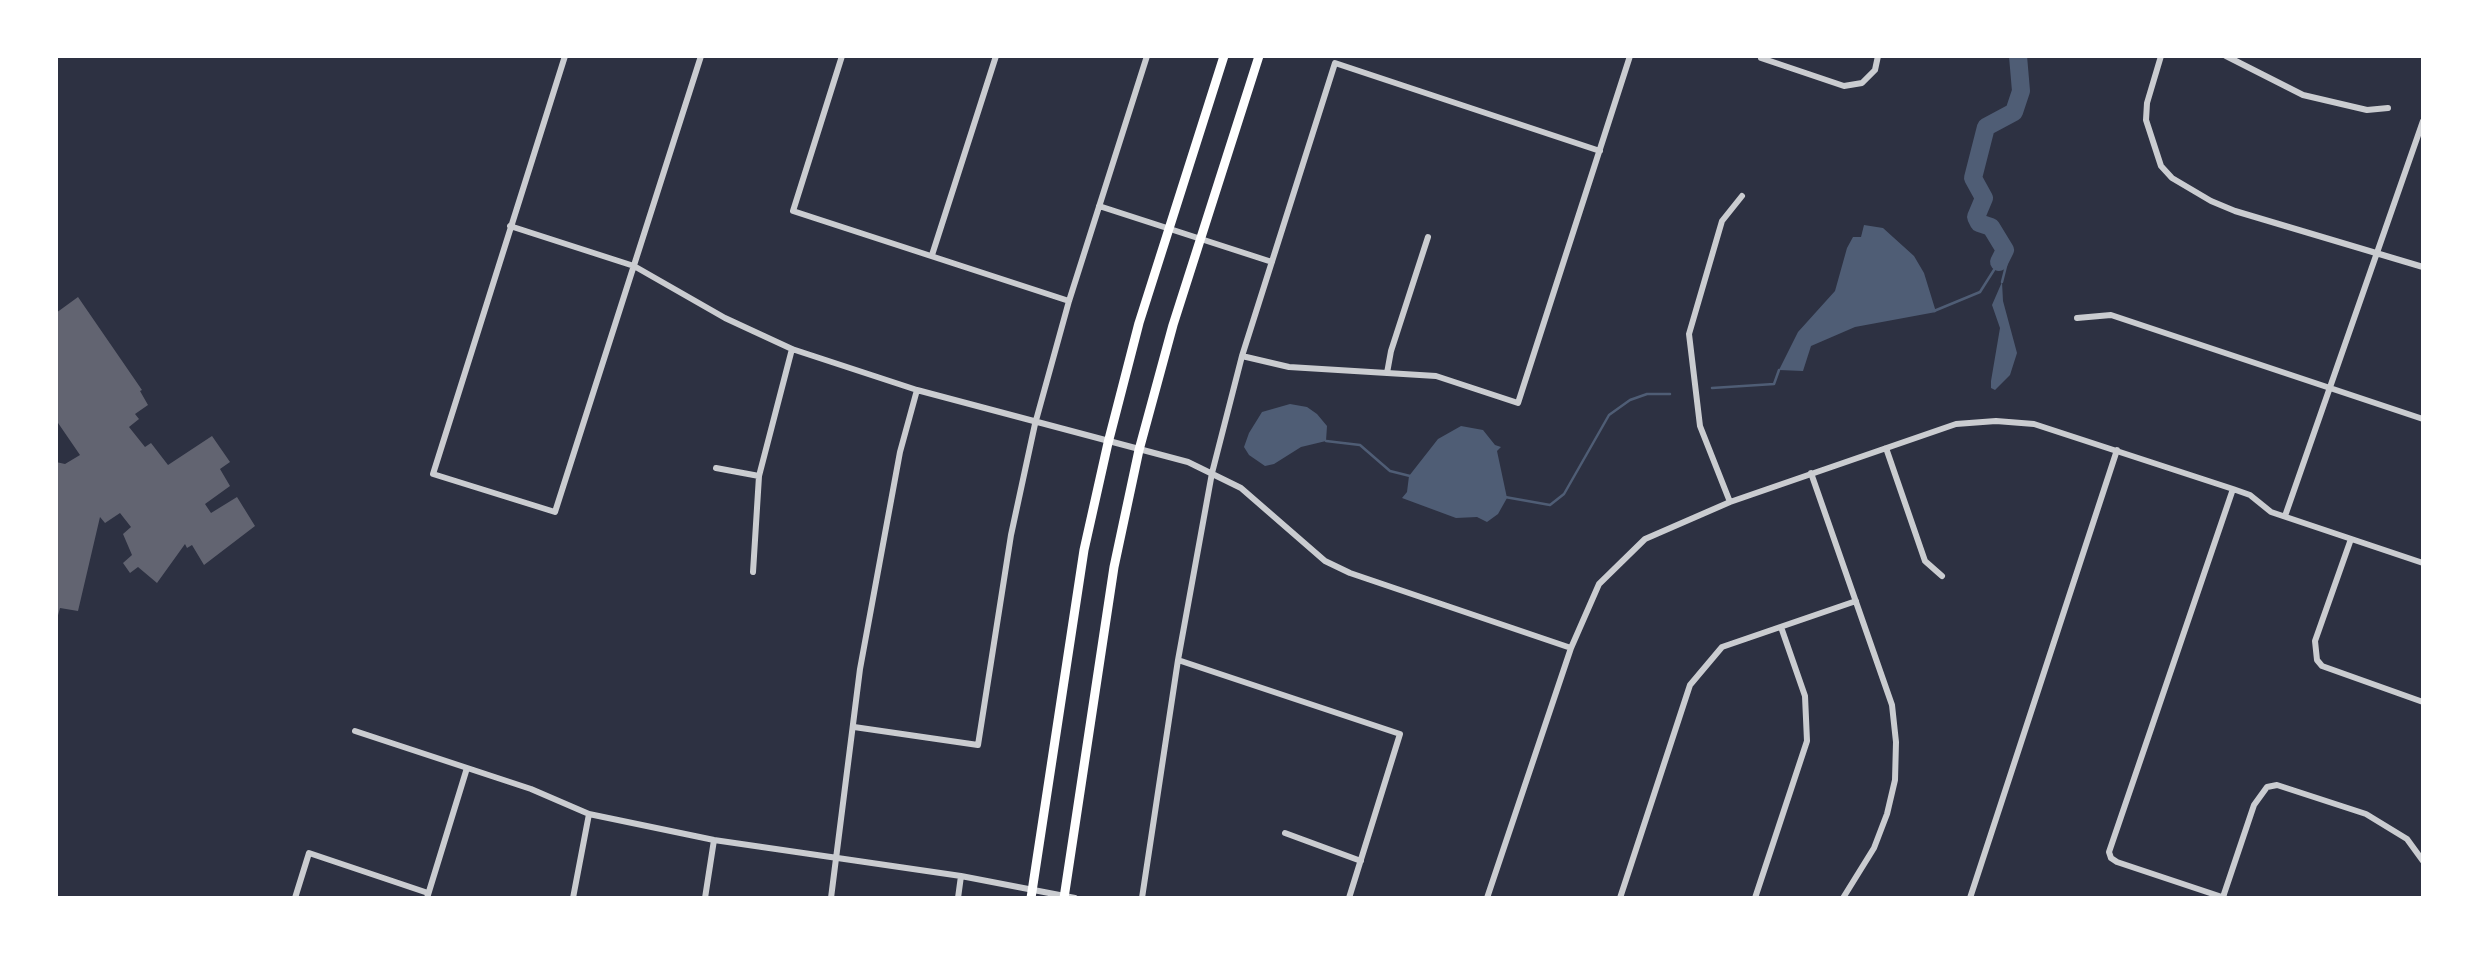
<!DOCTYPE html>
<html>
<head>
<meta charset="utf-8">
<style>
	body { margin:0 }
	#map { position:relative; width:2479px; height:954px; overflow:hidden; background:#2d3142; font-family:Georgia,serif }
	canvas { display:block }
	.frame { position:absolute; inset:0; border:58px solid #fff; pointer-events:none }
</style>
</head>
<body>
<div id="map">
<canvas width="2479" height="954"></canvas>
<div class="frame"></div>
</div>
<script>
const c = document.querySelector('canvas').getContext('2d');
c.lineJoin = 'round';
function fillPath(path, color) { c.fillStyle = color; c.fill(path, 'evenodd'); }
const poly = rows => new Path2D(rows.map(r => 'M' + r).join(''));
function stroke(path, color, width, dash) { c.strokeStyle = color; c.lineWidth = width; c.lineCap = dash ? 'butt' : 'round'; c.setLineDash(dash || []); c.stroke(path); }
const water = poly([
	[1864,225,1883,228,1914,256,1924,273,1936,312,1855,327,1811,346,1803,371,1779,370,1798,332,1835,291,1847,248,1853,237,1861,237],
	[2002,282,2003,301,2017,353,2010,375,1995,390,1991,388,1991,381,2000,328,1992,305],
	[1290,404,1307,407,1317,414,1327,426,1326,441,1301,447,1274,464,1265,466,1249,455,1244,447,1249,433,1262,412],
	[1461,426,1483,430,1495,445,1501,447,1497,451,1507,498,1498,514,1487,522,1477,517,1456,518,1402,498,1407,492,1409,476,1438,439]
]);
const stream = poly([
	[2002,282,2007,262,2003,257],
	[1934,311,1980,292,1999,262],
	[1712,388,1774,384,1779,370],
	[1326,441,1360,445,1390,471,1410,476],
	[1505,497,1550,505,1564,494,1609,415,1630,400,1647,394,1670,394]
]);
const river = poly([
	[1999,262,2005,250,1991,227,1979,223,1976,217,1984,198,1973,178,1986,127,2014,112,2021,91,2018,56]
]);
const building = poly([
	[78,297,142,390,140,391,148,405,135,414,139,419,129,427,145,447,151,443,168,465,212,436,230,462,220,469,230,486,205,504,211,513,237,497,255,526,204,565,192,545,187,548,185,544,157,583,138,567,130,573,123,563,132,555,123,534,131,527,120,513,105,523,100,517,78,611,60,608,57,619,56,462,65,464,80,455,56,420,56,313]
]);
const minor = poly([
	[565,56,433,474,555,512,701,56],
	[842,56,793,211,1069,301],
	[2161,56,2147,103,2146,120,2161,166,2172,178,2211,201,2235,211,2423,267],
	[2226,56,2303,95,2367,110,2388,108],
	[1761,58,1844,86,1862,83,1875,70,1878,56],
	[1099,206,1272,262],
	[510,226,634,266,725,318,792,349,917,390,1188,462,1241,488,1325,561,1350,573,1571,648],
	[932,255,996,56],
	[2077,318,2111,315,2423,419],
	[1242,356,1289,367,1436,376,1518,403,1630,56],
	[1387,373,1391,351,1428,237],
	[1886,448,1925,561,1942,576],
	[716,468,759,476],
	[1811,473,1892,705,1896,742,1895,780,1887,814,1874,848,1843,898],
	[1730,502,1700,426,1689,334,1722,221,1742,196],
	[2285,516,2423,121],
	[2351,539,2315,641,2317,660,2322,666,2423,702],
	[753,572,759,476,792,349],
	[1178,660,1400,734,1349,898],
	[854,727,978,745,1011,535,1035,424,1069,301,1147,56],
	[355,731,531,789,589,814,714,840,961,876,1075,898],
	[1285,833,1361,861],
	[2223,897,2254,805,2267,787,2277,785,2366,814,2407,839,2423,861],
	[295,898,309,853,428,893],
	[427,898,467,768],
	[573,898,589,814],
	[705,898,714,840],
	[831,898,860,669,900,452,917,390],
	[958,898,961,876],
	[1142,898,1178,660,1212,473,1242,356,1335,63,1600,151],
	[1487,898,1571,648,1599,584,1645,539,1730,502,1956,424,1996,421,2034,424,2233,489,2250,495,2271,512,2423,563],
	[1620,898,1690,685,1722,647,1856,601],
	[1755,898,1807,741,1805,696,1781,627],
	[1970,898,2117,450],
	[2225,898,2117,862,2111,858,2109,852,2233,489]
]);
const secondary = poly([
	[1031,898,1084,550,1108,443,1139,323,1224,56],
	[1064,898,1114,567,1139,450,1173,325,1259,56]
]);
fillPath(water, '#4f5d75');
stroke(stream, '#4f5d75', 2.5);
stroke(river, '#4f5d75', 18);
fillPath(building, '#626471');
stroke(minor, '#caccd0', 6);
stroke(secondary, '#fff', 9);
</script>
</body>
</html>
